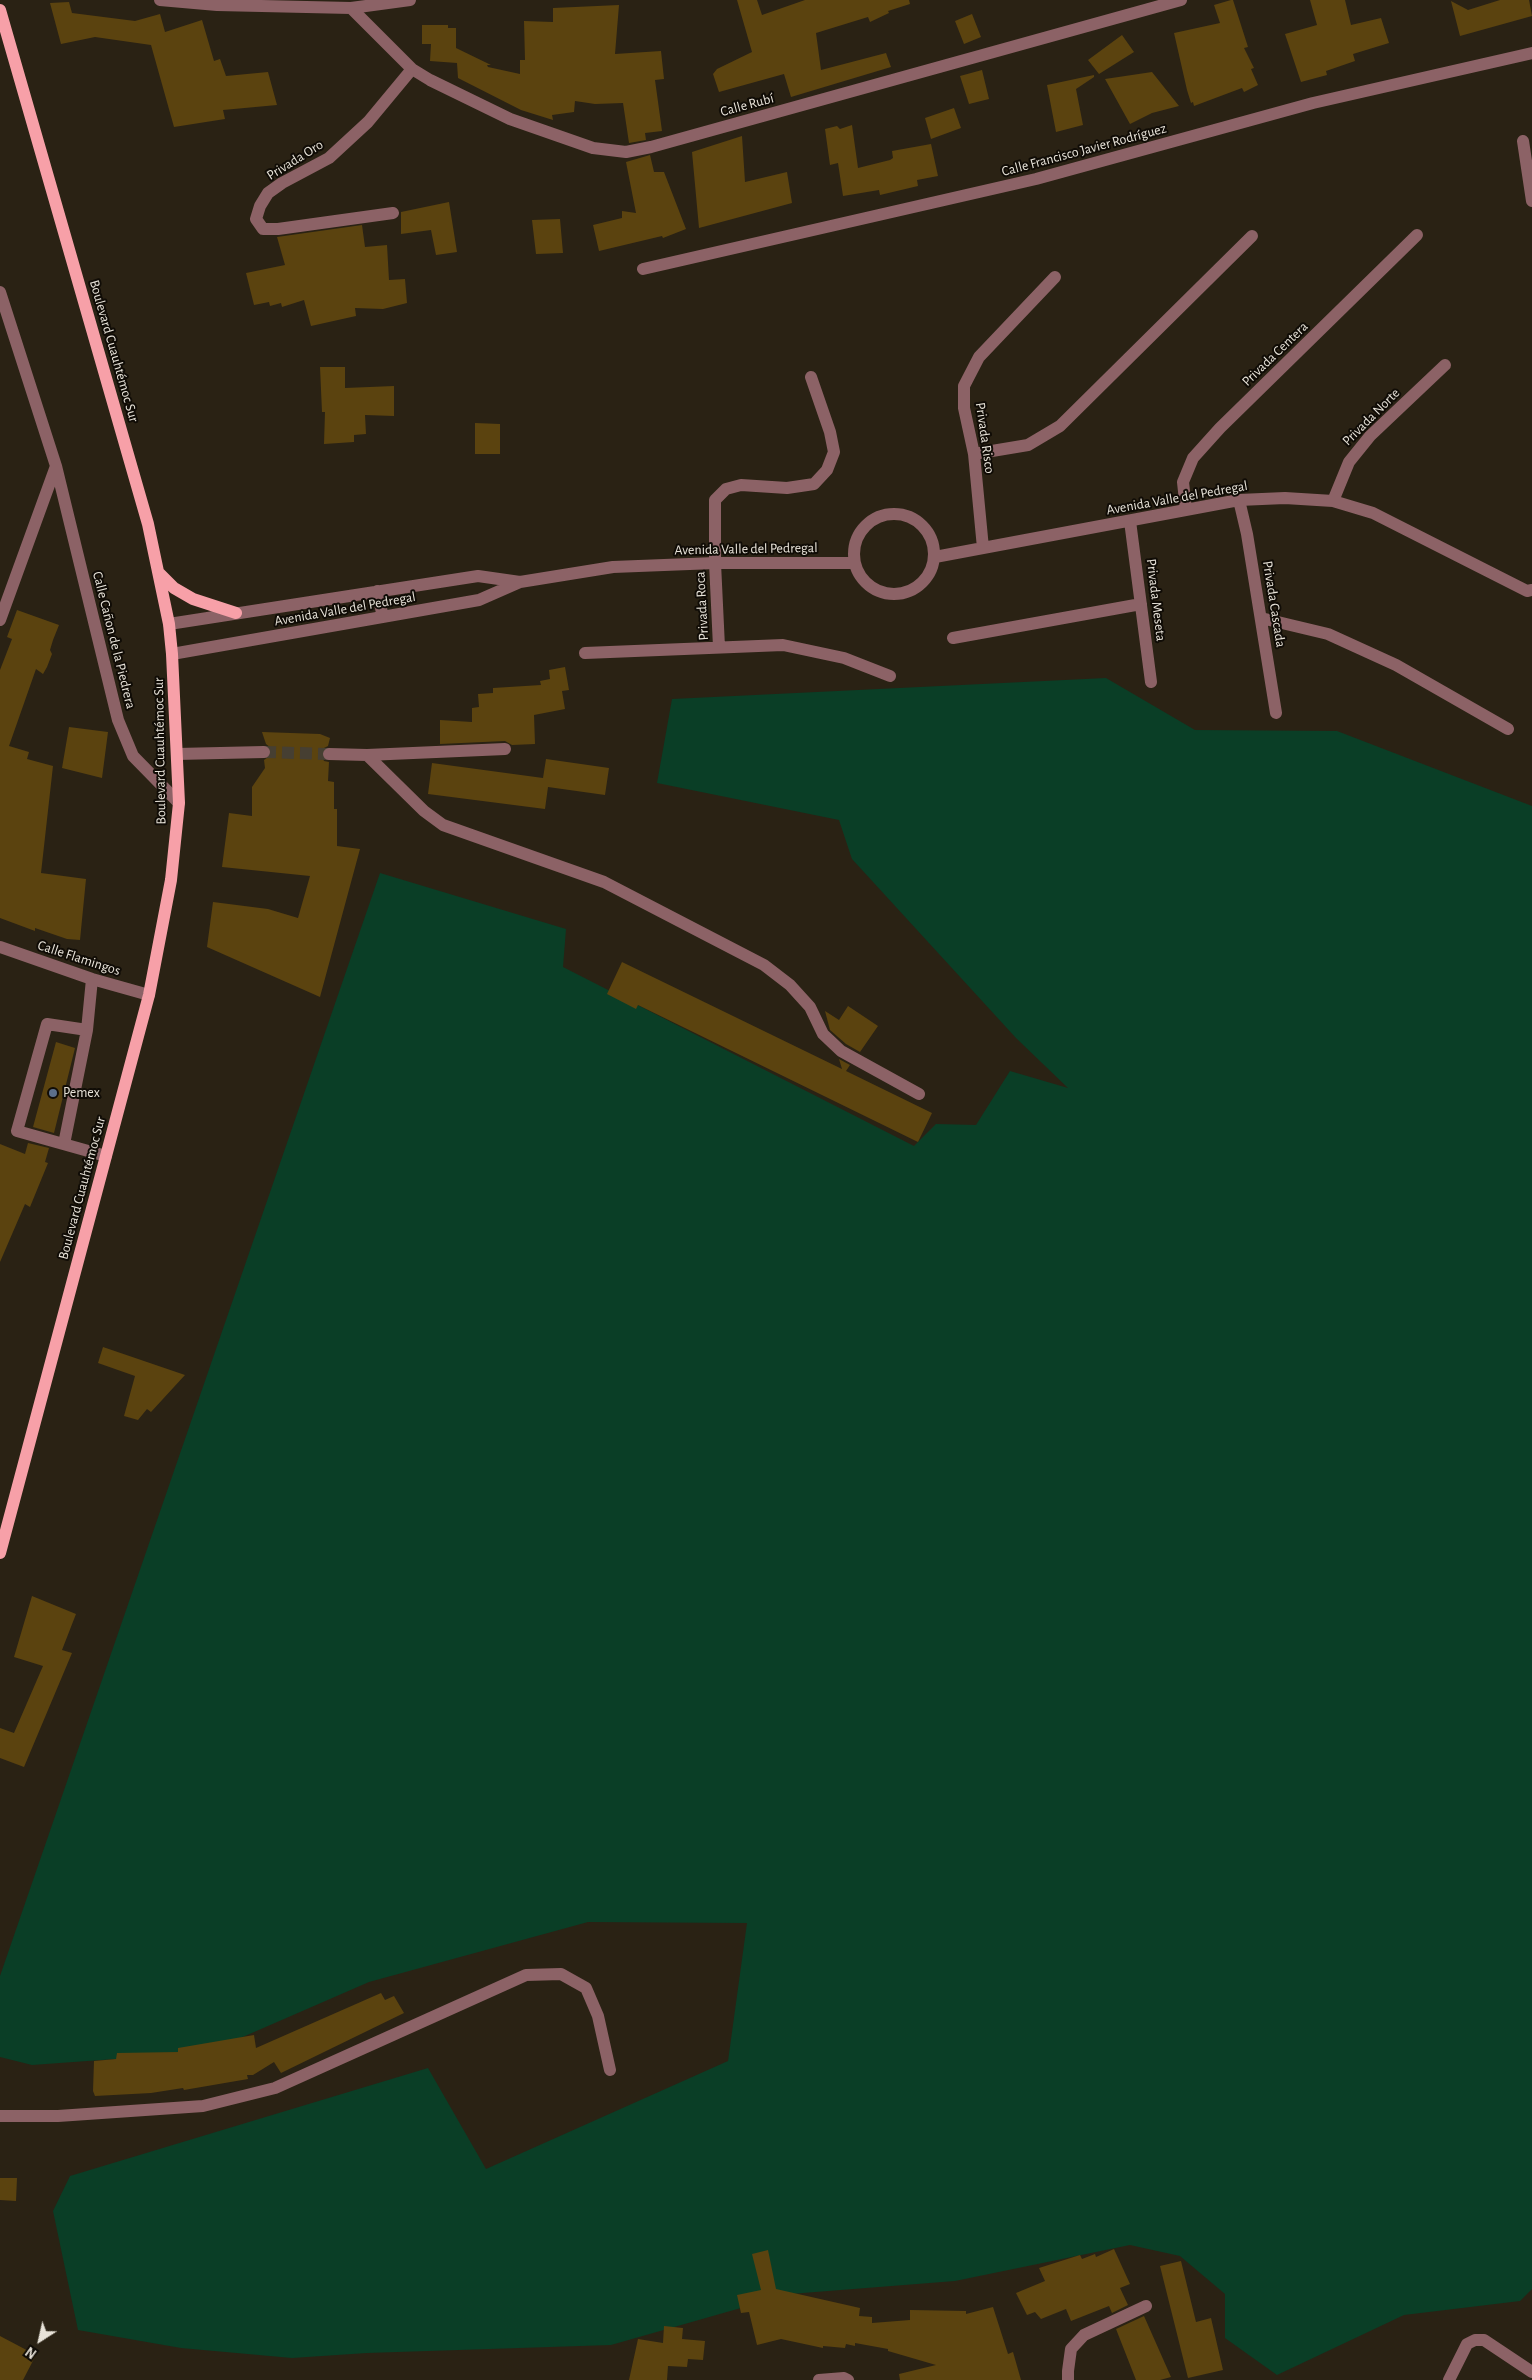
<!DOCTYPE html>
<html>
<head>
<meta charset="utf-8">
<style>
	body { margin:0 }
	#map { position:relative; width:1532px; height:2380px; overflow:hidden; background:#2a2214; font-family:"Alegreya Sans",sans-serif }
	canvas { display:block }
	.north { position:absolute; left:15px; top:2315px; width:50px; height:50px; -webkit-text-stroke:4px #100c06; paint-order:stroke; rotate:215deg; font-size:14px; font-weight:700; line-height:20px; text-align:center; color:#e8e3d9 }
	.north::after { content:''; display:block; margin:auto; width:18px; height:22px; background:#e8e3d9; clip-path:polygon(50% 0,100% 100%,50% 72%,0 100%) }
</style>
</head>
<body>
<div id="map">
<canvas width="1532" height="2380"></canvas>
<div class="north">N</div>
</div>
<script>
const c = document.querySelector('canvas').getContext('2d');
c.lineJoin = 'round';
function fillPath(path, color) { c.fillStyle = color; c.fill(path, 'evenodd'); }
const poly = rows => new Path2D(rows.map(r => 'M' + r).join(''));
function stroke(path, color, width, dash) { c.strokeStyle = color; c.lineWidth = width; c.lineCap = dash ? 'butt' : 'round'; c.setLineDash(dash || []); c.stroke(path); }
function label(font, color, halo, rows, align = 'center') {
  c.font = font + ' "Alegreya Sans",sans-serif'; c.lineWidth = 4; c.setLineDash([]); c.textBaseline = 'middle'; c.strokeStyle = halo; c.fillStyle = color; for (const [text, x, y, turn = 0] of rows) {
    c.save(); c.translate(x, y); c.rotate((+turn || 0) * Math.PI / 180); c.textAlign = isNaN(turn) ? turn : align; if (halo) c.strokeText(text, 0, 0); c.fillText(text, 0, 0); c.restore();
  }
}
const green = poly([
	[1106,678,1195,730,1337,731,1532,806,1532,2289,1520,2301,1404,2315,1277,2375,1225,2338,1225,2294,1180,2256,1130,2245,955,2281,790,2294,611,2345,367,2353,292,2358,181,2348,78,2330,53,2211,70,2176,428,2068,486,2169,728,2061,747,1923,588,1922,369,1982,222,2046,143,2057,32,2065,0,2057,0,1976,380,873,566,929,563,967,914,1146,936,1124,976,1125,1010,1071,1068,1088,1016,1038,852,859,839,820,657,783,672,699]
]);
const building = poly([
	[737,0,757,0,762,15,805,0,909,0,910,4,888,11,889,13,870,22,868,17,816,33,821,70,886,53,891,67,791,97,784,74,719,92,713,74,717,69,752,52],
	[1231,0,1233,0,1248,47,1244,48,1254,68,1251,69,1258,85,1244,92,1242,88,1194,106,1193,102,1191,103,1187,90,1174,33,1220,23,1214,5],
	[1310,0,1345,0,1351,25,1381,18,1389,43,1353,54,1355,61,1326,71,1327,75,1301,82,1285,34,1317,25],
	[1500,0,1529,0,1532,16,1460,36,1451,1,1468,10],
	[69,2,72,13,135,21,160,14,165,32,202,20,214,61,220,59,226,76,268,72,277,105,223,110,225,119,174,127,151,45,95,37,61,44,50,3],
	[619,5,615,54,661,51,664,79,655,80,662,131,645,133,646,140,629,143,623,103,595,104,575,101,574,112,552,115,553,120,521,110,458,78,457,63,430,61,431,44,422,44,422,25,448,25,448,28,456,28,456,48,491,65,487,65,488,67,520,74,520,60,525,60,524,21,553,22,553,8],
	[972,14,981,37,964,44,955,21],
	[1122,35,1134,52,1099,74,1088,60],
	[982,70,989,99,969,104,960,76],
	[1152,72,1179,106,1152,113,1130,124,1105,79],
	[1094,75,1094,77,1076,89,1083,125,1056,132,1047,85],
	[954,108,961,128,931,139,925,118],
	[852,125,858,168,890,160,893,158,892,151,931,144,938,176,917,180,918,186,880,195,879,190,843,196,838,163,830,165,825,129,837,126,840,129],
	[742,136,745,182,787,172,792,203,699,228,692,152],
	[650,155,654,172,664,172,686,229,663,238,662,236,599,251,593,225,622,218,622,211,636,213,626,162],
	[449,202,457,252,436,255,431,230,401,234,401,212],
	[560,219,563,253,536,254,532,220],
	[362,225,365,247,387,245,389,280,405,279,407,303,383,309,355,308,356,316,311,326,304,300,282,307,281,303,270,306,269,302,254,305,246,273,285,265,277,237],
	[320,367,345,367,345,388,394,386,394,416,365,415,366,434,354,435,354,442,324,444,325,412,322,412],
	[475,423,500,424,500,454,475,454],
	[17,610,59,625,53,640,50,650,52,654,47,667,43,674,36,669,9,746,29,752,27,759,53,766,41,873,86,879,80,940,67,939,35,928,35,931,0,918,0,670,12,639,7,637],
	[565,667,569,690,562,691,565,709,534,715,535,744,512,745,505,741,440,744,440,720,472,722,472,708,479,707,478,694,493,693,493,688,541,685,540,681,550,679,549,670],
	[69,727,108,732,102,778,62,768],
	[262,732,320,734,330,738,328,746,322,749,321,754,324,761,329,762,328,781,334,782,334,809,337,809,337,846,360,849,320,997,207,947,213,902,268,909,298,918,310,876,222,867,229,813,252,816,252,787,265,768,264,760,271,755,271,748,266,744],
	[546,759,609,768,605,795,548,787,545,809,428,794,432,763,543,778],
	[622,962,842,1069,839,1059,850,1065,846,1071,932,1113,918,1142,638,1005,636,1009,607,994],
	[848,1006,878,1026,860,1052,846,1044,830,1030,825,1011,839,1020],
	[56,1042,75,1048,54,1133,33,1127],
	[28,1143,49,1148,45,1162,48,1163,30,1207,25,1204,0,1262,0,1144,25,1154],
	[103,1347,185,1375,151,1412,147,1409,138,1420,124,1416,135,1376,98,1363],
	[32,1596,76,1614,62,1650,72,1653,24,1767,0,1758,0,1728,14,1733,43,1666,14,1657],
	[381,1993,385,2000,394,1996,404,2013,281,2073,274,2062,253,2075,247,2075,248,2079,184,2090,183,2088,151,2093,95,2096,93,2091,94,2061,116,2059,117,2053,178,2052,178,2048,254,2035,256,2048],
	[0,2178,17,2178,16,2201,0,2200],
	[1114,2249,1130,2284,1120,2288,1128,2305,1112,2313,1109,2306,1071,2321,1066,2309,1041,2319,1035,2312,1027,2315,1016,2293,1045,2281,1039,2268,1080,2255,1082,2259,1095,2254,1096,2257],
	[768,2250,776,2289,860,2308,859,2316,872,2317,872,2323,910,2320,910,2310,966,2311,966,2314,993,2307,1008,2354,1013,2352,1021,2380,900,2380,899,2374,936,2365,888,2351,888,2349,855,2343,855,2346,846,2344,845,2348,823,2346,823,2348,781,2339,757,2345,749,2312,741,2313,737,2295,761,2290,752,2254],
	[1181,2261,1196,2322,1211,2318,1223,2370,1188,2378,1160,2266],
	[1144,2316,1171,2377,1160,2380,1136,2380,1116,2329],
	[664,2326,683,2328,682,2339,705,2341,703,2360,688,2359,687,2367,668,2366,667,2380,629,2380,638,2339,663,2343],
	[0,2336,36,2355,23,2380,0,2380]
]);
const minorTunnel = poly([
	[264,752,329,754]
]);
const minor = poly([
	[160,0,217,5,351,8,410,0],
	[351,8,412,69,430,80,510,119,593,148,626,152,651,147,1181,0],
	[1523,141,1532,201],
	[393,213,278,229,263,229,256,219,260,206,268,193,282,183,329,158,368,122,412,69],
	[643,269,1036,179,1313,103,1532,53],
	[0,292,56,466,118,720,133,756,179,803],
	[974,454,1028,445,1060,426,1252,236],
	[1239,500,1247,534,1276,713],
	[1333,501,1349,462,1370,436,1445,365],
	[1186,510,1183,482,1193,458,1220,428,1417,235],
	'854 554a40 40 0 1 1 80 0a40 40 0 1 1-80 0Z',
	[1130,521,1151,682],
	[983,548,974,454,964,408,964,386,979,357,1055,277],
	[935,557,1239,500,1285,498,1333,501,1373,513,1527,591,1532,590],
	[377,591,383,617],
	[1261,618,1328,634,1396,665,1508,729],
	[0,620,56,466],
	[169,624,478,576,520,582],
	[953,638,1141,604],
	[719,647,715,563,715,500,726,489,741,485,787,488,814,484,827,470,834,452,830,432,811,377],
	[585,653,783,645,844,658,890,676],
	[172,654,479,600,520,582,613,567,715,563,855,563],
	[177,754,264,752],
	[329,754,367,755,424,811,443,825,604,882,764,965,790,985,810,1007,823,1034,841,1051,919,1094],
	[367,755,505,749],
	[0,947,92,979,149,995],
	[92,979,87,1030,47,1024,17,1131,106,1156],
	[64,1144,87,1030],
	[0,2116,58,2116,203,2106,275,2088,526,1975,561,1974,586,1988,598,2016,610,2070],
	[819,2380,844,2378,848,2380],
	[1068,2380,1068,2371,1071,2349,1084,2335,1146,2306],
	[1449,2380,1467,2344,1475,2340,1484,2340,1532,2372]
]);
const major = poly([
	[0,10,148,524,169,624,172,654,179,803,171,880,149,995,0,1553],
	[159,573,174,588,193,599,236,613]
]);
const markers = [
	[53,1093,5,"#5c6f8a"]
];
const streetNames = [
	["Calle Rubí",747,105,-15],
	["Calle Francisco Javier Rodríguez",1084,150,-15],
	["Privada Oro",295,160,-32],
	["Boulevard Cuauhtémoc Sur",114,351,74],
	["Privada Centera",1275,354,-44],
	["Privada Norte",1371,417,-45],
	["Privada Risco",985,438,82],
	["Avenida Valle del Pedregal",1177,498,-10],
	["Avenida Valle del Pedregal",746,549,-1],
	["Privada Meseta",1156,600,83],
	["Privada Cascada",1274,604,81],
	["Privada Roca",702,606,-93],
	["Avenida Valle del Pedregal",345,609,-10],
	["Calle Cañon de la Piedrera",114,640,76],
	["Boulevard Cuauhtémoc Sur",160,751,-91],
	["Calle Flamingos",79,958,18],
	["Boulevard Cuauhtémoc Sur",82,1188,-75]
];
const poiNames = [
	["Pemex",63,1093]
];
fillPath(green, '#0a3e26');
fillPath(building, '#5b430f');
stroke(minorTunnel, '#463f32', 12, [12, 6]);
stroke(minor, '#8c6266', 12);
stroke(major, '#f7a0a8', 12);
for (const [x, y, r, color] of markers) { const dot = new Path2D(); dot.arc(x, y, r, 0, 2 * Math.PI); c.fillStyle = color; c.fill(dot); stroke(dot, '#100c06', 2); }
label('14px', '#e8e3d9', '#100c06', streetNames);
label('14px', '#e8e3d9', '#100c06', poiNames, 'left');
</script>
</body>
</html>
